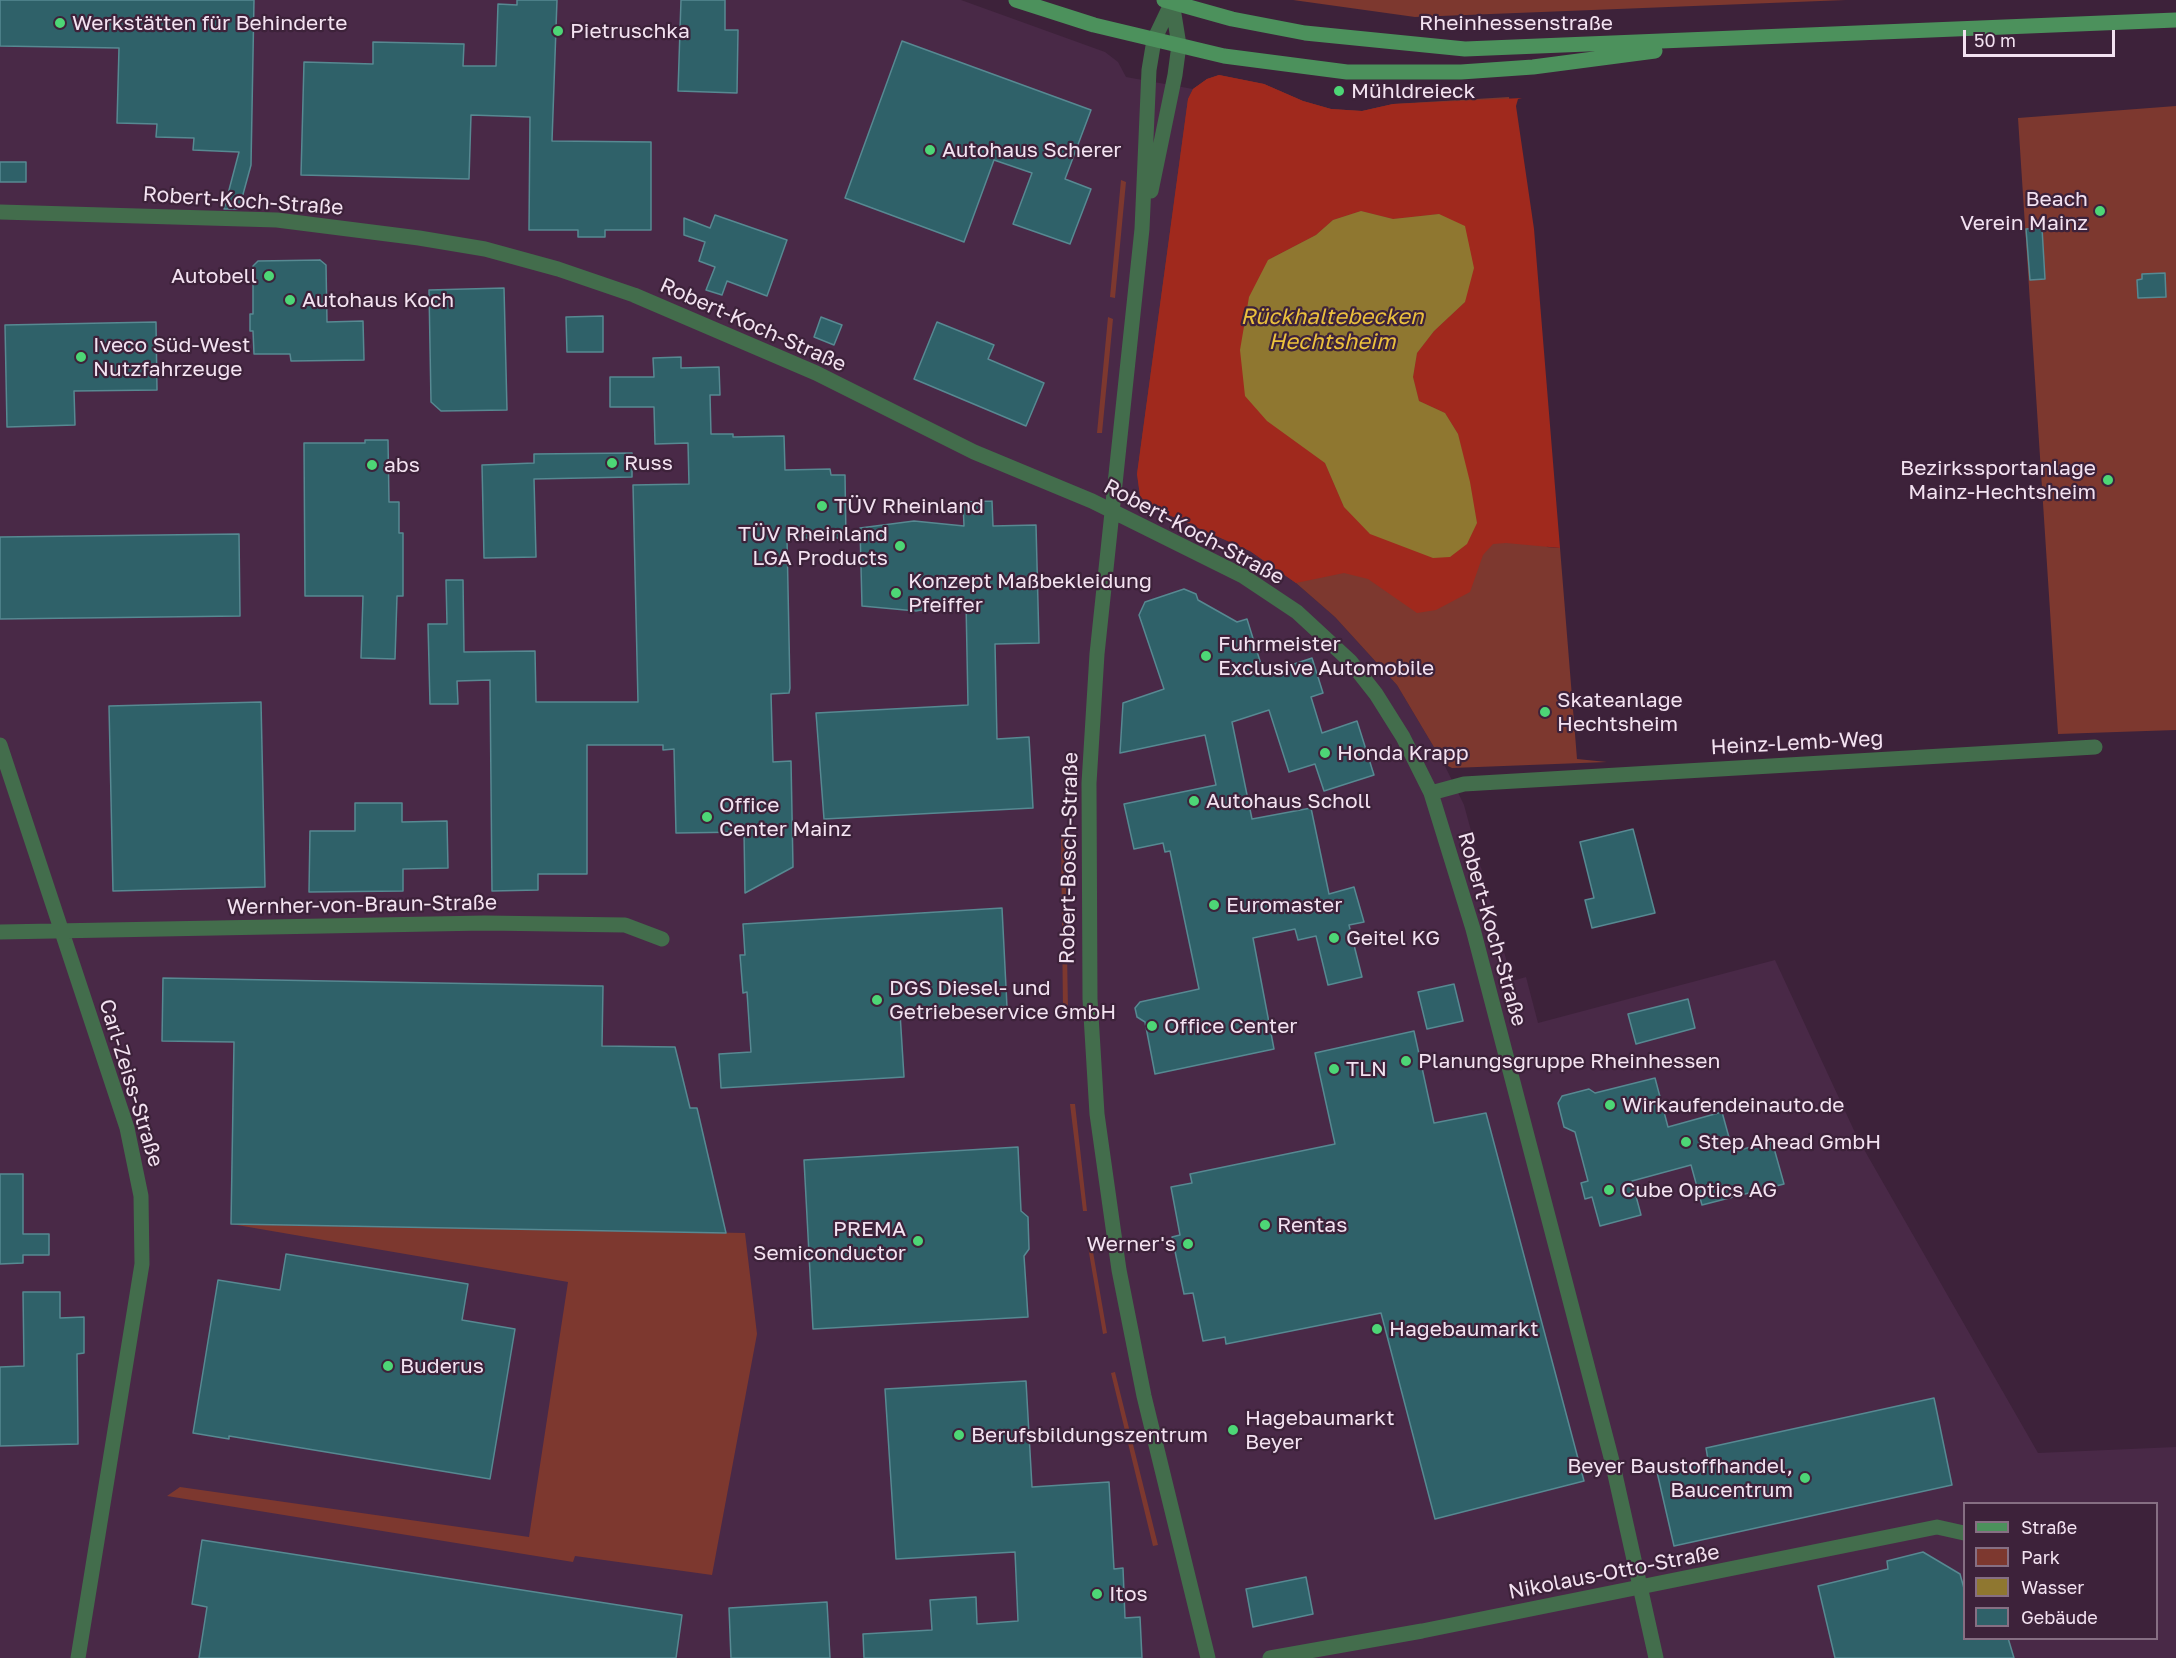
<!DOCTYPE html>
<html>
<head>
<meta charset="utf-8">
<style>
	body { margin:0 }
	#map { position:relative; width:2176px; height:1658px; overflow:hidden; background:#3d223a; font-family:"Golos Text",sans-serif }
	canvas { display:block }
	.legend { position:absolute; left:1963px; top:1502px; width:195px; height:138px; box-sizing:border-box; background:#3d223a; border:2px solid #866f83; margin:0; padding:8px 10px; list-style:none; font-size:18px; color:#f3e2f1 }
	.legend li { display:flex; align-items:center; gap:12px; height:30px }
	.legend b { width:30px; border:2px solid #866f83 }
	.scale { position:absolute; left:1963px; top:30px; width:152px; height:27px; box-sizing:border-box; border:3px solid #f3e2f1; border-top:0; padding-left:8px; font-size:18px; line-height:21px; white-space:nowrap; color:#f3e2f1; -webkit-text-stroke:4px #3d223a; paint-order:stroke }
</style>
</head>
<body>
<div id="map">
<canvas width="2176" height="1658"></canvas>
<ul class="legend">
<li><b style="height:8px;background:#4c915c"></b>Straße</li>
<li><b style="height:16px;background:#7d382f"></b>Park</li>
<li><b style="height:16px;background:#8f7730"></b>Wasser</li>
<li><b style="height:16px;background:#2f6169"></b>Gebäude</li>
</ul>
<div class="scale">50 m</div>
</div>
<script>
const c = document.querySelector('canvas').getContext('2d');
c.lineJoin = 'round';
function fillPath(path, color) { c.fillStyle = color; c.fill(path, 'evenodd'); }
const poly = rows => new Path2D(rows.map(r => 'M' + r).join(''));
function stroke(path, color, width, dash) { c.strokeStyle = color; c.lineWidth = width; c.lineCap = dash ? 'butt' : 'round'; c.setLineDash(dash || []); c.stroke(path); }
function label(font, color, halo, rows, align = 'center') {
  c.font = font + ' "Golos Text",sans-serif'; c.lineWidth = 4.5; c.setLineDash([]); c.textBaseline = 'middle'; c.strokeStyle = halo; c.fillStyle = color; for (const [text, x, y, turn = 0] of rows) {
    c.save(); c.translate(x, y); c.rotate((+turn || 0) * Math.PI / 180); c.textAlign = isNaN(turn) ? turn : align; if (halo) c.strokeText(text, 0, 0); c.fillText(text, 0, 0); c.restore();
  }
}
const built = poly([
	[0,0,961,0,1105,52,1118,62,1126,77,1193,89,1188,99,1137,474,1140,495,1151,507,1250,551,1296,583,1335,617,1397,685,1444,764,1464,805,1512,981,1526,977,1538,1023,1775,960,1858,1139,2038,1453,2176,1447,2176,1658,0,1658],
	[1964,1504,2156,1504,2156,1638,1964,1638]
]);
const green = poly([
	[1293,0,1846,0,1415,17],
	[1219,75,1264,84,1303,101,1331,109,1362,111,1393,104,1509,97,1547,547,1560,548,1577,759,1607,762,1452,768,1444,764,1397,685,1335,617,1296,583,1250,551,1151,507,1140,496,1137,474,1188,99,1193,89,1207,79],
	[2176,106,2176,730,2058,734,2018,118],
	[1121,180,1126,182,1115,298,1110,297],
	[1108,317,1113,319,1102,433,1097,433],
	[1061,835,1065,835,1068,1010,1063,1010],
	[1070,1104,1075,1104,1087,1211,1083,1211],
	[231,1224,745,1233,757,1334,712,1575,575,1556,573,1562,167,1496,180,1487,529,1537,568,1282],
	[1092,1246,1107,1333,1103,1334,1088,1247],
	[1115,1372,1158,1545,1153,1546,1111,1373]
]);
const forest = poly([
	[1219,75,1264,84,1303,101,1331,109,1362,111,1393,104,1522,98,1518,99,1516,106,1534,229,1560,548,1506,543,1493,544,1483,555,1470,592,1436,610,1417,613,1368,579,1344,573,1296,583,1250,551,1151,507,1140,496,1137,474,1188,99,1193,89,1207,79],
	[1361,211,1393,219,1439,214,1465,302,1434,331,1417,353,1413,377,1419,401,1445,413,1458,434,1477,523,1344,507,1325,463,1308,450,1268,260,1316,235,1333,220]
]);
const water = poly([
	[1361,211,1393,219,1439,214,1465,226,1474,268,1465,302,1434,331,1417,353,1413,377,1419,401,1445,413,1458,434,1470,482,1477,523,1467,544,1450,557,1433,558,1370,534,1344,507,1325,463,1267,421,1245,396,1240,350,1249,297,1268,260,1316,235,1333,220]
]);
const building = poly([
	[0,0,254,0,251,165,239,209,224,209,239,152,193,150,194,138,156,137,157,124,117,123,119,48,0,46,0,0],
	[517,0,557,0,552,141,651,142,651,230,605,230,605,237,578,237,578,230,529,230,530,117,471,115,469,179,301,175,304,62,373,64,373,42,464,44,463,66,496,66,498,4,517,5,517,0],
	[681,0,725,0,725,30,738,30,737,93,678,91,681,0],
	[902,41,1091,110,1065,179,1091,189,1070,244,1013,224,1032,173,994,160,964,242,845,198,902,41],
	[0,162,26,162,26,182,0,182,0,162],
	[715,215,787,240,767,296,727,281,722,295,706,290,715,267,699,261,705,242,684,235,684,218,710,228,715,215],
	[2042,228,2045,279,2030,280,2026,229,2042,228],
	[320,260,326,265,327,322,363,321,364,360,291,361,290,354,254,354,253,331,250,331,250,314,253,314,253,266,258,261,320,260],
	[2165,273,2166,297,2138,298,2137,280,2142,279,2142,274,2165,273],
	[504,288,507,410,441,411,431,402,429,290,504,288],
	[603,316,603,352,567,352,566,317,603,316],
	[821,317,842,325,834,345,814,337,821,317],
	[156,322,157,390,74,391,75,425,7,427,5,325,156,322],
	[937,322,994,345,988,359,1044,383,1026,426,914,379,937,322],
	[681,357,681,368,719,367,720,395,710,395,711,434,733,434,733,437,784,436,785,470,830,469,831,475,845,475,846,538,787,538,790,688,789,693,771,694,773,762,791,761,793,867,745,893,744,832,676,833,674,749,663,750,663,745,587,745,587,874,538,874,538,890,492,891,490,680,457,681,458,704,430,704,428,624,447,624,446,580,463,580,464,652,535,651,536,702,638,702,633,485,689,484,688,443,655,444,654,407,610,407,610,377,654,377,653,358,681,357],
	[365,440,388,440,389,502,399,502,399,533,403,533,403,596,397,596,395,659,361,658,363,596,305,596,304,443,365,443,365,440],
	[632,453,632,477,534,479,536,557,484,558,482,465,534,463,534,454,632,453],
	[992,501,993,526,1036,525,1039,643,995,644,997,739,1029,737,1033,808,824,819,816,713,968,705,966,602,916,611,862,606,860,528,914,521,964,526,963,502,992,501],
	[239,534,240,616,0,619,0,537,239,534],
	[1184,589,1196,594,1198,600,1237,622,1247,619,1264,674,1312,658,1323,693,1311,697,1322,733,1357,721,1374,775,1324,791,1315,764,1289,772,1269,710,1232,722,1252,819,1311,808,1329,894,1354,887,1364,922,1349,925,1362,977,1328,985,1316,936,1298,940,1295,929,1253,938,1274,1049,1155,1074,1145,1022,1137,1017,1135,1008,1140,1002,1199,989,1170,851,1165,852,1163,843,1134,849,1124,804,1216,785,1205,735,1120,753,1123,703,1164,689,1139,615,1145,602,1184,589],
	[261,702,265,887,113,891,109,706,261,702],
	[355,803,402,803,402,822,447,821,448,868,403,869,403,891,309,892,310,831,355,831,355,803],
	[1633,829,1655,913,1592,928,1585,900,1594,898,1580,842,1633,829],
	[1002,908,1007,1007,900,1013,904,1077,721,1088,719,1054,751,1052,747,992,743,993,740,955,745,955,743,924,1002,908],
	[163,978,603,986,602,1046,675,1047,690,1108,697,1108,726,1233,231,1224,234,1042,162,1041,163,978],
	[1454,984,1463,1021,1427,1029,1418,992,1454,984],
	[1688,999,1695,1028,1636,1044,1628,1014,1688,999],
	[1414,1031,1434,1123,1486,1113,1584,1481,1435,1519,1381,1313,1226,1344,1225,1337,1203,1341,1193,1293,1184,1294,1172,1237,1180,1235,1171,1187,1192,1183,1190,1174,1335,1144,1315,1053,1414,1031],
	[1655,1078,1668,1127,1722,1112,1733,1152,1772,1141,1784,1184,1702,1205,1691,1165,1632,1181,1641,1215,1600,1226,1592,1197,1585,1199,1581,1183,1588,1181,1575,1132,1564,1127,1558,1103,1562,1096,1589,1089,1595,1093,1655,1078],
	[1018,1147,1021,1211,1028,1217,1029,1249,1024,1256,1028,1317,813,1329,804,1160,1018,1147],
	[0,1174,23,1174,23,1234,49,1234,49,1255,23,1255,23,1263,0,1264,0,1174],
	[286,1254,468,1284,462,1320,515,1329,490,1479,229,1436,229,1439,193,1433,218,1280,280,1290,286,1254],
	[23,1292,60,1292,60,1318,84,1317,84,1353,77,1354,78,1444,0,1446,0,1367,24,1366,23,1292],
	[1026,1381,1032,1487,1109,1482,1114,1569,1123,1568,1125,1618,1140,1617,1142,1658,864,1658,863,1634,932,1630,930,1600,976,1597,977,1624,1018,1621,1015,1552,896,1559,885,1389,1026,1381],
	[1934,1398,1952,1485,1674,1546,1657,1472,1708,1460,1706,1448,1934,1398],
	[202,1540,682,1615,676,1658,199,1658,207,1607,192,1604,202,1540],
	[1923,1552,1960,1574,1965,1592,1965,1638,2008,1638,2014,1658,1835,1658,1818,1586,1888,1569,1887,1561,1923,1552],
	[1306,1577,1313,1614,1253,1627,1246,1589,1306,1577],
	[827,1602,830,1658,731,1658,729,1608,827,1602]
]);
const minor = poly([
	[1154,40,1149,70,1142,229,1097,654,1089,783,1090,999,1097,1114,1119,1270,1144,1396,1208,1658],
	[1151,191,1175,75,1179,45],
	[0,212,277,220,419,238,485,249,558,269,634,295,816,373,974,452,1092,501,1243,576,1297,612,1350,661,1376,694,1403,737,1431,793,1473,929,1612,1461,1656,1658],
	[0,745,127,1128,141,1196,142,1264,78,1658],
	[1431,793,1464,784,2095,747],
	[0,932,485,923,625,925,662,939],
	[1270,1658,1422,1631,1937,1527,1964,1533]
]);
const tertiary = poly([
	[1172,2,1179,45],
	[1154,40,1173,0]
]);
const secondary = poly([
	[1016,0,1094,25,1224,56,1347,72,1461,72,1533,67,1655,51],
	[1164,0,1232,19,1305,33,1465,49,2176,20]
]);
const markers = [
	[60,23,6,"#4dd676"],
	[558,31,6,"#4dd676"],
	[1339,91,6,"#4dd676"],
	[930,150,6,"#4dd676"],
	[2100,211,6,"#4dd676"],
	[269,276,6,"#4dd676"],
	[290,300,6,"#4dd676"],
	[81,357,6,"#4dd676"],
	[612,463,6,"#4dd676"],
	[372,465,6,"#4dd676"],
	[2108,480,6,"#4dd676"],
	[822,506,6,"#4dd676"],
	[900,546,6,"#4dd676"],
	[896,593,6,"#4dd676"],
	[1206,656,6,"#4dd676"],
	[1545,712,6,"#4dd676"],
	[1325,753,6,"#4dd676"],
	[1194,801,6,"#4dd676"],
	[707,817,6,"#4dd676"],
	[1214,905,6,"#4dd676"],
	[1334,938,6,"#4dd676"],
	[877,1000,6,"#4dd676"],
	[1152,1026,6,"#4dd676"],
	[1406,1061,6,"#4dd676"],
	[1334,1069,6,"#4dd676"],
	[1610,1105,6,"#4dd676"],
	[1686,1142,6,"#4dd676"],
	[1609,1190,6,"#4dd676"],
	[1265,1225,6,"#4dd676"],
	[918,1241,6,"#4dd676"],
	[1188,1244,6,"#4dd676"],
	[1377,1329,6,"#4dd676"],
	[388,1366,6,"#4dd676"],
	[1233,1430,6,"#4dd676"],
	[959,1435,6,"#4dd676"],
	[1805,1478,6,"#4dd676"],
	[1097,1594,6,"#4dd676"]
];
const poiNames = [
	["Werkstätten für Behinderte",72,23],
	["Pietruschka",570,31],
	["Mühldreieck",1351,91],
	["Autohaus Scherer",942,150],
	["Beach",2088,199,"right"],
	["Verein Mainz",2088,223,"right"],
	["Autobell",257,276,"right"],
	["Autohaus Koch",302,300],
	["Iveco Süd-West",93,345],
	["Nutzfahrzeuge",93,369],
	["Russ",624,463],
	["abs",384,465],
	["Bezirkssportanlage",2096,468,"right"],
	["Mainz-Hechtsheim",2096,492,"right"],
	["TÜV Rheinland",834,506],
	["TÜV Rheinland",888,534,"right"],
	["LGA Products",888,558,"right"],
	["Konzept Maßbekleidung",908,581],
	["Pfeiffer",908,605],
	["Fuhrmeister",1218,644],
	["Exclusive Automobile",1218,668],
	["Skateanlage",1557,700],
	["Hechtsheim",1557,724],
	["Honda Krapp",1337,753],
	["Autohaus Scholl",1206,801],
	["Office",719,805],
	["Center Mainz",719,829],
	["Euromaster",1226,905],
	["Geitel KG",1346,938],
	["DGS Diesel- und",889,988],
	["Getriebeservice GmbH",889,1012],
	["Office Center",1164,1026],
	["Planungsgruppe Rheinhessen",1418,1061],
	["TLN",1346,1069],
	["Wirkaufendeinauto.de",1622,1105],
	["Step Ahead GmbH",1698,1142],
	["Cube Optics AG",1621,1190],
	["Rentas",1277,1225],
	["PREMA",906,1229,"right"],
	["Semiconductor",906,1253,"right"],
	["Werner's",1176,1244,"right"],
	["Hagebaumarkt",1389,1329],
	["Buderus",400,1366],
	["Hagebaumarkt",1245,1418],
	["Beyer",1245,1442],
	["Berufsbildungszentrum",971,1435],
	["Beyer Baustoffhandel,",1793,1466,"right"],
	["Baucentrum",1793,1490,"right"],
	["Itos",1109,1594]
];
const streetNames = [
	["Rheinhessenstraße",1516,23],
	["Robert-Koch-Straße",243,201,4],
	["Robert-Koch-Straße",753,325,24],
	["Robert-Koch-Straße",1194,532,28],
	["Heinz-Lemb-Weg",1797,743,-3],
	["Robert-Bosch-Straße",1069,858,-89],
	["Wernher-von-Braun-Straße",362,905,-1],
	["Robert-Koch-Straße",1492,929,74],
	["Carl-Zeiss-Straße",131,1083,73],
	["Nikolaus-Otto-Straße",1614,1572,-11]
];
const waterNames = [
	["Rückhaltebecken",1332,317],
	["Hechtsheim",1332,342]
];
fillPath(built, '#492947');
fillPath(green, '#7d382f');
fillPath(forest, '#a0291d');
fillPath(water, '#8f7730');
fillPath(building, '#2f6169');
stroke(building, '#578992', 1.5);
stroke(minor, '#436d4c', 15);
stroke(tertiary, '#436d4c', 15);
stroke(secondary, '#4c915c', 15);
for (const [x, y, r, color] of markers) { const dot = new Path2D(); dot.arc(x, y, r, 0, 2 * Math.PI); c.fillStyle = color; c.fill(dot); stroke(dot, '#3d223a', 2); }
label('21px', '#f3e2f1', '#3d223a', poiNames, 'left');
label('21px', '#f3e2f1', '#3d223a', streetNames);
label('italic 22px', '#ebc03d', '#3d223a', waterNames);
</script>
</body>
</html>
